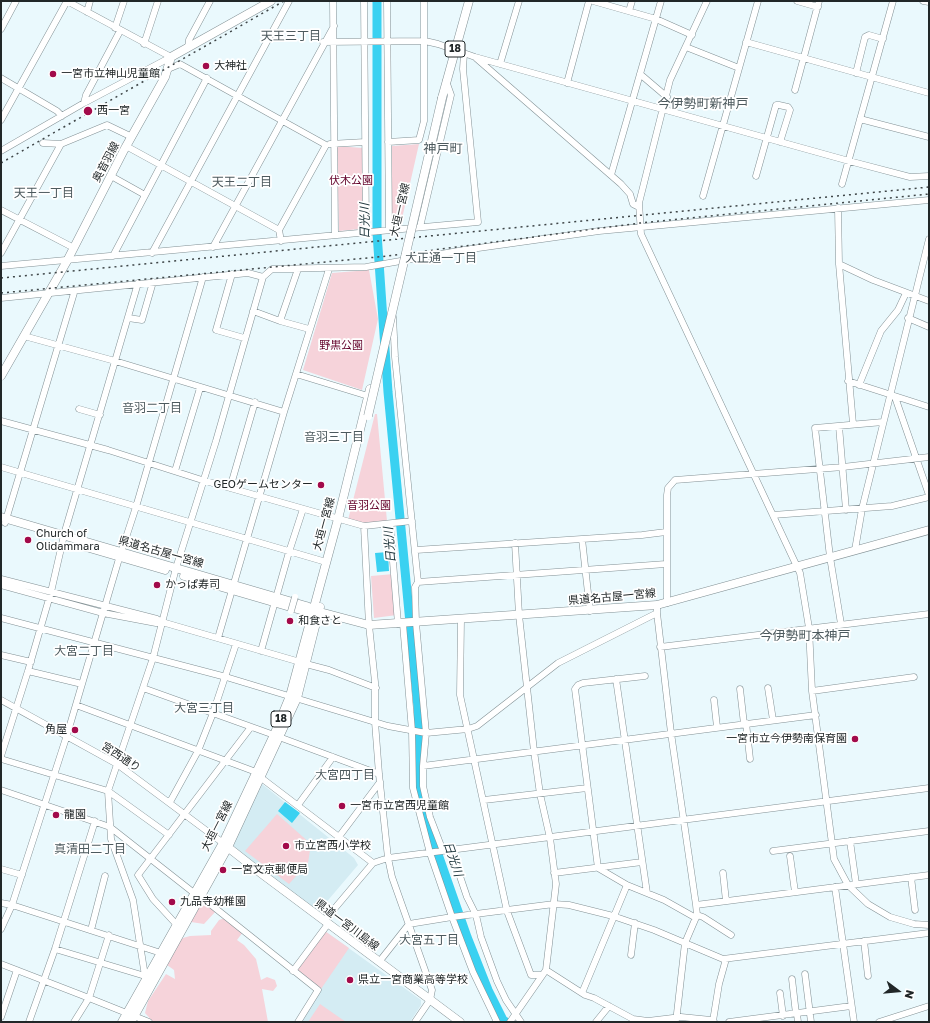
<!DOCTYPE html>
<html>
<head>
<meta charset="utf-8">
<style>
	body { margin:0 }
	#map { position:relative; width:930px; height:1023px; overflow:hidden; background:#eaf9fd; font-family:"Golos Text",sans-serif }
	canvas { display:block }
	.frame { position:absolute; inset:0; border:2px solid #212728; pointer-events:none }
	.north { position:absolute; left:878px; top:971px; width:40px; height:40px; -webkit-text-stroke:3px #fff; paint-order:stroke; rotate:106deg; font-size:11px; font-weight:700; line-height:16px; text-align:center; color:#212728 }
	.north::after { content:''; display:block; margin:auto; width:14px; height:18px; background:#212728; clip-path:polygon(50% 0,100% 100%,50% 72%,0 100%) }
</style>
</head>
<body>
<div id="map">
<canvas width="930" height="1023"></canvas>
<div class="frame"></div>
<div class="north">N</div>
</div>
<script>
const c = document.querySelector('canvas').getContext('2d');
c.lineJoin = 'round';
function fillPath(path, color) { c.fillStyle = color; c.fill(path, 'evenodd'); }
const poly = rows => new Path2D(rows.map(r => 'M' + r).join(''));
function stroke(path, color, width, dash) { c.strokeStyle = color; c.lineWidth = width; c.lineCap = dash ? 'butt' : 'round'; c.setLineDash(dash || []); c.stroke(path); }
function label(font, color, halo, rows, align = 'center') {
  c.font = font + ' "Golos Text","Noto Sans JP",sans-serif'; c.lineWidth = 3.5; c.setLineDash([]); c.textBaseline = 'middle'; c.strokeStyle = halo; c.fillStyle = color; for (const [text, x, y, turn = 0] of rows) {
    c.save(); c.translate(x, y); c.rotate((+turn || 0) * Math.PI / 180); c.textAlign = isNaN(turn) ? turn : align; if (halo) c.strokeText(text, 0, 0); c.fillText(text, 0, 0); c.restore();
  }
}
const built = poly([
	[262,784,354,858,358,865,318,912,234,848,233,843],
	[322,929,421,1000,421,1005,410,1022,300,1022,321,989]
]);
const green = poly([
	[419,144,401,223,392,224,392,146],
	[337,146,363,148,364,214,362,226,360,229,339,231],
	[369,270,378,319,362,390,303,370,332,273],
	[375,414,377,414,387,521,364,524,348,520],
	[394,574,397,615,374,618,371,576],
	[277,814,311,844,308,863,289,884,245,851],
	[207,904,216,911,204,924,191,922,199,908],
	[225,918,243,932,237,940,244,945,256,959,261,980,267,977,275,980,277,986,273,991,262,989,268,1022,153,1022,145,1013,148,1001,166,974,175,979,174,970,167,965,174,949,183,938,190,936,211,935,211,931,219,920],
	[322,929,349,948,321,989,294,970],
	[320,1004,346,1022,308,1022]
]);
const water = poly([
	[388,552,389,571,377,572,375,553],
	[285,802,300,813,292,823,278,811]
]);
const river = poly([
	[377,1,377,233,388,392,418,707,419,794,427,823,467,937,488,990,503,1020,506,1022]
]);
const minor = poly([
	[67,1,171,57],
	[333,1,335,235],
	[364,1,366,232],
	[387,1,389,230],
	[593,1,656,19,692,35],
	[707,1,670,80,639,203,641,234,800,573,809,628,812,691,834,859,848,885,868,904,890,917,914,924,929,925],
	[797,1,818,7],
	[923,1,929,2],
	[629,11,632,1],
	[87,12,90,1],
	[115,28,124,1],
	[1,29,16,1],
	[323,42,425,41,438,44,475,57,849,161,910,177,929,176],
	[746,42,929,93],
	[144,44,158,1],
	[686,47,739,68],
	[188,48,189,40,210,1],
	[476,58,621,184,630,194,633,204,639,207],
	[500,64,519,1],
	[168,69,180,64,326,145,279,230,281,241],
	[856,73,865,37,869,35,883,39],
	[640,74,667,97],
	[1,78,57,111,62,116],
	[567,83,589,1],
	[795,90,819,1],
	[84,103,86,95,120,31],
	[860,119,929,137],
	[1,120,67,1],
	[388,142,419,140,424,121,424,1],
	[43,143,61,144,107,125,132,137],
	[330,144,365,142],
	[126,146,279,230],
	[1,151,84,103,171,57],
	[611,175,661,1],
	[111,176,145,195],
	[756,176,776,105,779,105,788,107,790,110,780,142],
	[842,184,893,1],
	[703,196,758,1],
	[838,208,839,264,853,424],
	[1,210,74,248],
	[420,227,451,95,446,81],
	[213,247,334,26],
	[1,253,61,144],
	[152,253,289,1],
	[113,256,207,78],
	[839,264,873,280,929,301],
	[1,266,478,222,463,69,464,53],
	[232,274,216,330,244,338],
	[1,298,248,273,263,277,272,269,366,267,464,250,599,231,929,200],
	[253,311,280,321,309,329],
	[393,317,395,357,418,582,415,587,416,623,426,733,423,766,423,786,430,817,443,851],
	[128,318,142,320,153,282],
	[908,318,929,327],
	[280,321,298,269],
	[24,336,115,361,284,412],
	[296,374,368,396],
	[848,381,929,407],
	[859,385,881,331,898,310,906,293],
	[895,397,929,495],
	[79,409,100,415],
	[1,421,108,450,202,480,364,526,412,521],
	[839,426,846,510],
	[1,467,326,562],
	[175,471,200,388],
	[230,488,255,402],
	[773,515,892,506,929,497],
	[5,523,74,293,73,291],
	[390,524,398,624],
	[364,526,369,625,375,682,375,722,379,774,388,858,392,877,432,990,430,1000,415,1022],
	[582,539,590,611],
	[416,550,642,535,666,532],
	[855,550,862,509,929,239],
	[1,579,157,619,162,622,300,662],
	[418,582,666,564],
	[1,585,103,613,156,623,162,622],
	[667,603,667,495,668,488,675,480,843,467,929,457],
	[657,613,671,733,696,905],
	[1,618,226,677,388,726,426,733,468,729,477,726,558,663,657,613,657,605],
	[461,619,460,695,507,911,531,975,542,975],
	[403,624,412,731,413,788,430,853,452,917,473,972,497,1022],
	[841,624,830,557,815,428,883,422],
	[218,638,284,412,329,269],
	[660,647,929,614],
	[261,651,289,552,303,509],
	[1,655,31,662],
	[306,664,329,670,376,688],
	[28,671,82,684],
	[645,676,583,683,578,685,575,689,598,868,627,885,664,900,696,918],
	[616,679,647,893],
	[143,688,274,735],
	[768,688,773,720],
	[740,689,744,724],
	[812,691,914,677],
	[1,700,117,764,223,843],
	[714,700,717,727],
	[76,705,256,772],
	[746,723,750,759],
	[279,737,379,774],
	[1,756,28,671,51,592,65,531,138,283],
	[1,759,108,791,169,835],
	[423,766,816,715],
	[260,777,373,863],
	[1,790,110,827,194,893],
	[484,800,587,788],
	[170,802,198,751,213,713,236,644],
	[298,805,333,757],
	[338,838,380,782],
	[850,841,856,884],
	[451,850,467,897,476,915,481,937,497,981,506,1000,521,1022],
	[773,851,929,831],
	[790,856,795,892],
	[1,869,22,875],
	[554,873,642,862],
	[723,873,726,901],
	[911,877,915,910],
	[835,887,854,1022],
	[200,896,318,990,298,1022],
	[1,903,12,905,161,953],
	[697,915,703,917,731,935],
	[324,921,373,863,388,858,929,788],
	[176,924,153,899,138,875,251,727],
	[1,929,12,905,67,735,118,562,136,507,203,277],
	[91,930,105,876],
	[109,935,89,998,149,1022],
	[864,941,868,976],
	[55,949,145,976],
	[631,955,635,923],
	[379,962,409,924,452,917,554,904,569,905,613,916,654,930,723,959,929,933],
	[1,964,89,998,74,1022],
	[546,970,585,995,594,998,633,1019,648,1021,681,1017,711,1020,714,1022],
	[293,971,328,924],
	[805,974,811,1022],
	[147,978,145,976,133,900,111,839,108,791,153,658,176,568,216,441,263,277],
	[792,979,796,1014],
	[582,993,627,885],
	[780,993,783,1016],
	[797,1014,798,1022],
	[1,1017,17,970],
	[713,1021,719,984,726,959],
	[29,1022,55,949,95,821],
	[510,1022,546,970,556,884,550,838,540,794,534,751,519,615,515,543],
	[596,1022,609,1006],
	[676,1022,685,943,697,915,696,905,929,875],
	[729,1022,851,1006],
	[879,1022,929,1006]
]);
const major = poly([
	[442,98,469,1],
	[1,376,67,261,124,150,165,77,171,57,271,1],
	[1,517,306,606,320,612,369,625,657,605,929,530],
	[86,547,165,570],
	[184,576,304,611,314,611],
	[225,845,262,874,460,1022],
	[122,1022,223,843,274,735,290,696,338,519,370,389],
	[131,1022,228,847,279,737,297,698,320,607]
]);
const rail = poly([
	[1,163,284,1],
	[1,278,929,187],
	[1,293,388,256,640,223,929,194]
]);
const minorBridge = poly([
	[291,611,295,597]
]);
const majorBridge = poly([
	[368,416,442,98]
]);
const markers = [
	[206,66,4,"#a20a4a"],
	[53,74,4,"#a20a4a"],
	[88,111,5,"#a20a4a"],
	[321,485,4,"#a20a4a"],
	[28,540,4,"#a20a4a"],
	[157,585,4,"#a20a4a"],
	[290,621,4,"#a20a4a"],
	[75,730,4,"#a20a4a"],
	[855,739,4,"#a20a4a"],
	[342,806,4,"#a20a4a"],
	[56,815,4,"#a20a4a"],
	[286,846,4,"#a20a4a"],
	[223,870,4,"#a20a4a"],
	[172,902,4,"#a20a4a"],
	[350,980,4,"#a20a4a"]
];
const shields = [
	[455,49,20],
	[281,719,20]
];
const shieldNames = [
	["18",455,49],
	["18",281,719]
];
const poiNames = [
	["大神社",214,66],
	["一宮市立神山児童館",61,74],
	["西一宮",97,111],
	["GEOゲームセンター",313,485,"right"],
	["Church of",36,534],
	["Olidammara",36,547],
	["かっぱ寿司",165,585],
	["和食さと",298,621],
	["角屋",67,730,"right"],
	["一宮市立今伊勢南保育園",847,739,"right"],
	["一宮市立宮西児童館",350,806],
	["龍園",64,815],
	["市立宮西小学校",294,846],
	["一宮文京郵便局",231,870],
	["九品寺幼稚園",180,902],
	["県立一宮商業高等学校",358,980]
];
const streetNames = [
	["奥音羽線",106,162,-62],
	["大垣一宮線",400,210,-77],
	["大垣一宮線",324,524,-75],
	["県道名古屋一宮線",161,552,16],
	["県道名古屋一宮線",612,597,-5],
	["宮西通り",121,757,33],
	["大垣一宮線",217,826,-63],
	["県道一宮川島線",347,925,37]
];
const parkNames = [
	["伏木公園",351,181],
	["野黒公園",341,346],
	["音羽公園",369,506]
];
const neighbourhoodNames = [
	["天王三丁目",291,36],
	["天王二丁目",242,182],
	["天王一丁目",44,193],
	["大正通一丁目",441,258],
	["音羽二丁目",152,408],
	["音羽三丁目",334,437],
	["大宮二丁目",84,651],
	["大宮三丁目",204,708],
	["大宮四丁目",345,775],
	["真清田二丁目",90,849],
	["大宮五丁目",429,940]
];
const waterNames = [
	["日光川",365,221,-91],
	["日光川",390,545,-95],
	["日光川",453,859,71]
];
const quarterNames = [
	["今伊勢町新神戸",703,104],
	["神戸町",443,149],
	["今伊勢町本神戸",805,636]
];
fillPath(built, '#d4ecf3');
fillPath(green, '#f6d3da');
fillPath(water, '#3ad1f1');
stroke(river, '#3ad1f1', 9);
stroke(minor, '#839195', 7);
stroke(major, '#839195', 9);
stroke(minor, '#fff', 6);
stroke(major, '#fff', 8);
stroke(rail, '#3f4648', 1.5, [2, 4]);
stroke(minorBridge, '#839195', 7, []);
stroke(majorBridge, '#839195', 9, []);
stroke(minorBridge, '#fff', 6);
stroke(majorBridge, '#fff', 8);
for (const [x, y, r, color] of markers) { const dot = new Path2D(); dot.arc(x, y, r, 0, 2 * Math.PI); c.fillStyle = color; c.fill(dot); stroke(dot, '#fff', 1.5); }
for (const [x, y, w] of shields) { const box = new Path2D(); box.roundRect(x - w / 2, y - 8, w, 16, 3); c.fillStyle = '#fff'; c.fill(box); stroke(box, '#212728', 1); }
label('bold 10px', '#212728', null, shieldNames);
label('11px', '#212728', '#fff', poiNames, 'left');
label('11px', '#212728', '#fff', streetNames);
label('11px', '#63022a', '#fff', parkNames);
label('12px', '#4d5a5e', '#fff', neighbourhoodNames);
label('italic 12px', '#20383e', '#fff', waterNames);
label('13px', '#4d5a5e', '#fff', quarterNames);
</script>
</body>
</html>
